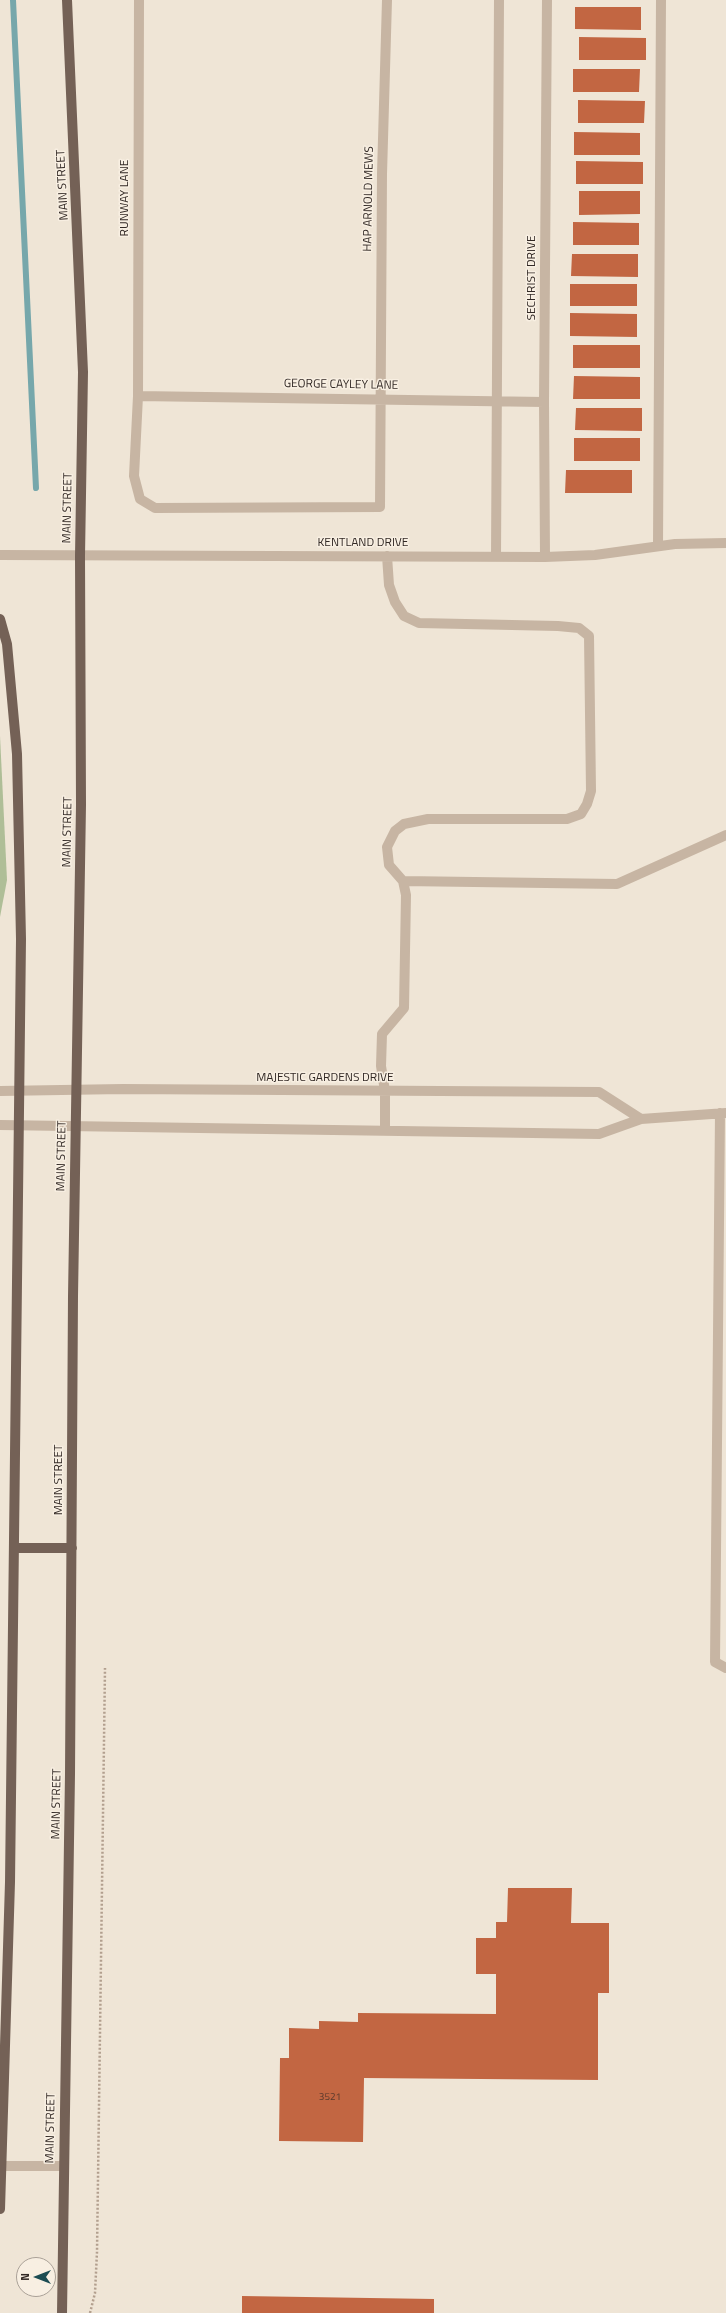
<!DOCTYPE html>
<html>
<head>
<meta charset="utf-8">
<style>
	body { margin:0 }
	#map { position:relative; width:726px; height:2313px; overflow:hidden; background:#efe5d6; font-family:"Titillium Web",sans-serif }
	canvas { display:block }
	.north { position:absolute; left:16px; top:2257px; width:40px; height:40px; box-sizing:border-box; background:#f8efe2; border:1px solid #a9a096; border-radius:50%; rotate:270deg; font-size:11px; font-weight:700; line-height:16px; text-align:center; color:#322925 }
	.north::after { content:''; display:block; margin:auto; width:14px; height:18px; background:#1c4c52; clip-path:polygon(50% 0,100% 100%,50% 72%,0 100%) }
</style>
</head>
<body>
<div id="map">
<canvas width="726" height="2313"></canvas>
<div class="north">N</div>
</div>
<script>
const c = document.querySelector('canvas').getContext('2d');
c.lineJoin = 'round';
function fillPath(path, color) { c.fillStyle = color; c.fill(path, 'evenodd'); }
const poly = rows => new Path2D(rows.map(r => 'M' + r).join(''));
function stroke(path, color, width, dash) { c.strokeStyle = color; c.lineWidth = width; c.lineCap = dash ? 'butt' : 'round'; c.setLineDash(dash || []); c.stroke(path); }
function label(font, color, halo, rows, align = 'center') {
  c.font = font + ' "Titillium Web",sans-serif'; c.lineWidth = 3; c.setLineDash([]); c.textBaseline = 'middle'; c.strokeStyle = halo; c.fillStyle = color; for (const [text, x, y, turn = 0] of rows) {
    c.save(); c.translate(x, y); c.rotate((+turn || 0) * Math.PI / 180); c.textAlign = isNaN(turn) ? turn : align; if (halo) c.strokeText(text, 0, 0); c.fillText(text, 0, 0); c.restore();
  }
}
const green = poly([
	[0,736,7,880,0,917]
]);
const stream = poly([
	[13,0,36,488]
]);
const building = poly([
	[575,7,641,7,641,30,575,29],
	[579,37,646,38,646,60,579,60],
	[573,69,640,69,639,92,573,92],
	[578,100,645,101,644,123,578,123],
	[574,132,640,133,640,155,574,155],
	[576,161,643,162,643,184,576,184],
	[579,191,640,191,640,214,579,215],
	[573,222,639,223,639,245,573,245],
	[572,254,638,254,638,277,571,276],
	[570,284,637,284,637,306,570,306],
	[570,313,637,314,637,337,570,336],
	[573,345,640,345,640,368,573,368],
	[574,376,640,377,640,399,573,399],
	[576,408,642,408,642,431,575,430],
	[574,438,640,438,640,461,574,461],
	[566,470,632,470,632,493,565,493],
	[508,1888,572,1888,571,1923,609,1923,609,1993,598,1993,598,2080,364,2078,363,2142,279,2141,280,2058,289,2058,289,2028,319,2029,319,2021,358,2022,358,2013,496,2014,496,1974,476,1974,476,1938,496,1938,496,1922,507,1922],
	[242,2296,434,2299,434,2313,242,2313]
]);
const path = poly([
	[90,2313,95,2293,97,2252,105,1668]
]);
const minor = poly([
	[139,0,138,396,134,476,140,499,155,508,380,507,382,174,387,0],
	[138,396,544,402],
	[658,546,661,0],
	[0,555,545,557,595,555,675,544,726,543],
	[387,556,389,585,395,602,404,616,419,623,558,626,579,628,589,636,591,791,587,804,581,814,567,819,428,819,404,824,395,831,387,847,389,865,403,881,617,884,726,835],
	[496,557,499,0],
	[545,557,544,402,547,0],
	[0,1091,123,1089,599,1092,641,1119],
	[720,1113,715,1662,726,1668],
	[0,1125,599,1134,641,1119,726,1113],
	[385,1131,385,1091,381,1066,382,1034,404,1008,406,895,403,881],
	[0,2166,63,2166]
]);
const major = poly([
	[0,619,7,644,17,754,21,939,10,1882,0,2209],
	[14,1548,72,1548],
	[62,2313,70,1774,73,1296,81,805,80,556,83,372,67,0]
]);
const numberNames = [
	["3521",330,2098]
];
const streetNames = [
	["MAIN STREET",63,185,-93],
	["RUNWAY LANE",125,198,-90],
	["HAP ARNOLD MEWS",369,199,-89],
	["SECHRIST DRIVE",532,278,-90],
	["GEORGE CAYLEY LANE",341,385,1],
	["MAIN STREET",68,508,-89],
	["KENTLAND DRIVE",363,543],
	["MAIN STREET",68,832,-89],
	["MAJESTIC GARDENS DRIVE",325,1078],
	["MAIN STREET",62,1156,-89],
	["MAIN STREET",59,1480,-90],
	["MAIN STREET",57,1804,-89],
	["MAIN STREET",51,2128,-89]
];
fillPath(green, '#afbe97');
stroke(stream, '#76a7ab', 6);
fillPath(building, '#c26642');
stroke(path, '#b29f8e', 2.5, [2, 2]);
stroke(minor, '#c7b5a3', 10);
stroke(major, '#746156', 10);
label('10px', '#56382c', null, numberNames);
label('12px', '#322925', '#f8efe2', streetNames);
</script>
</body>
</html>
